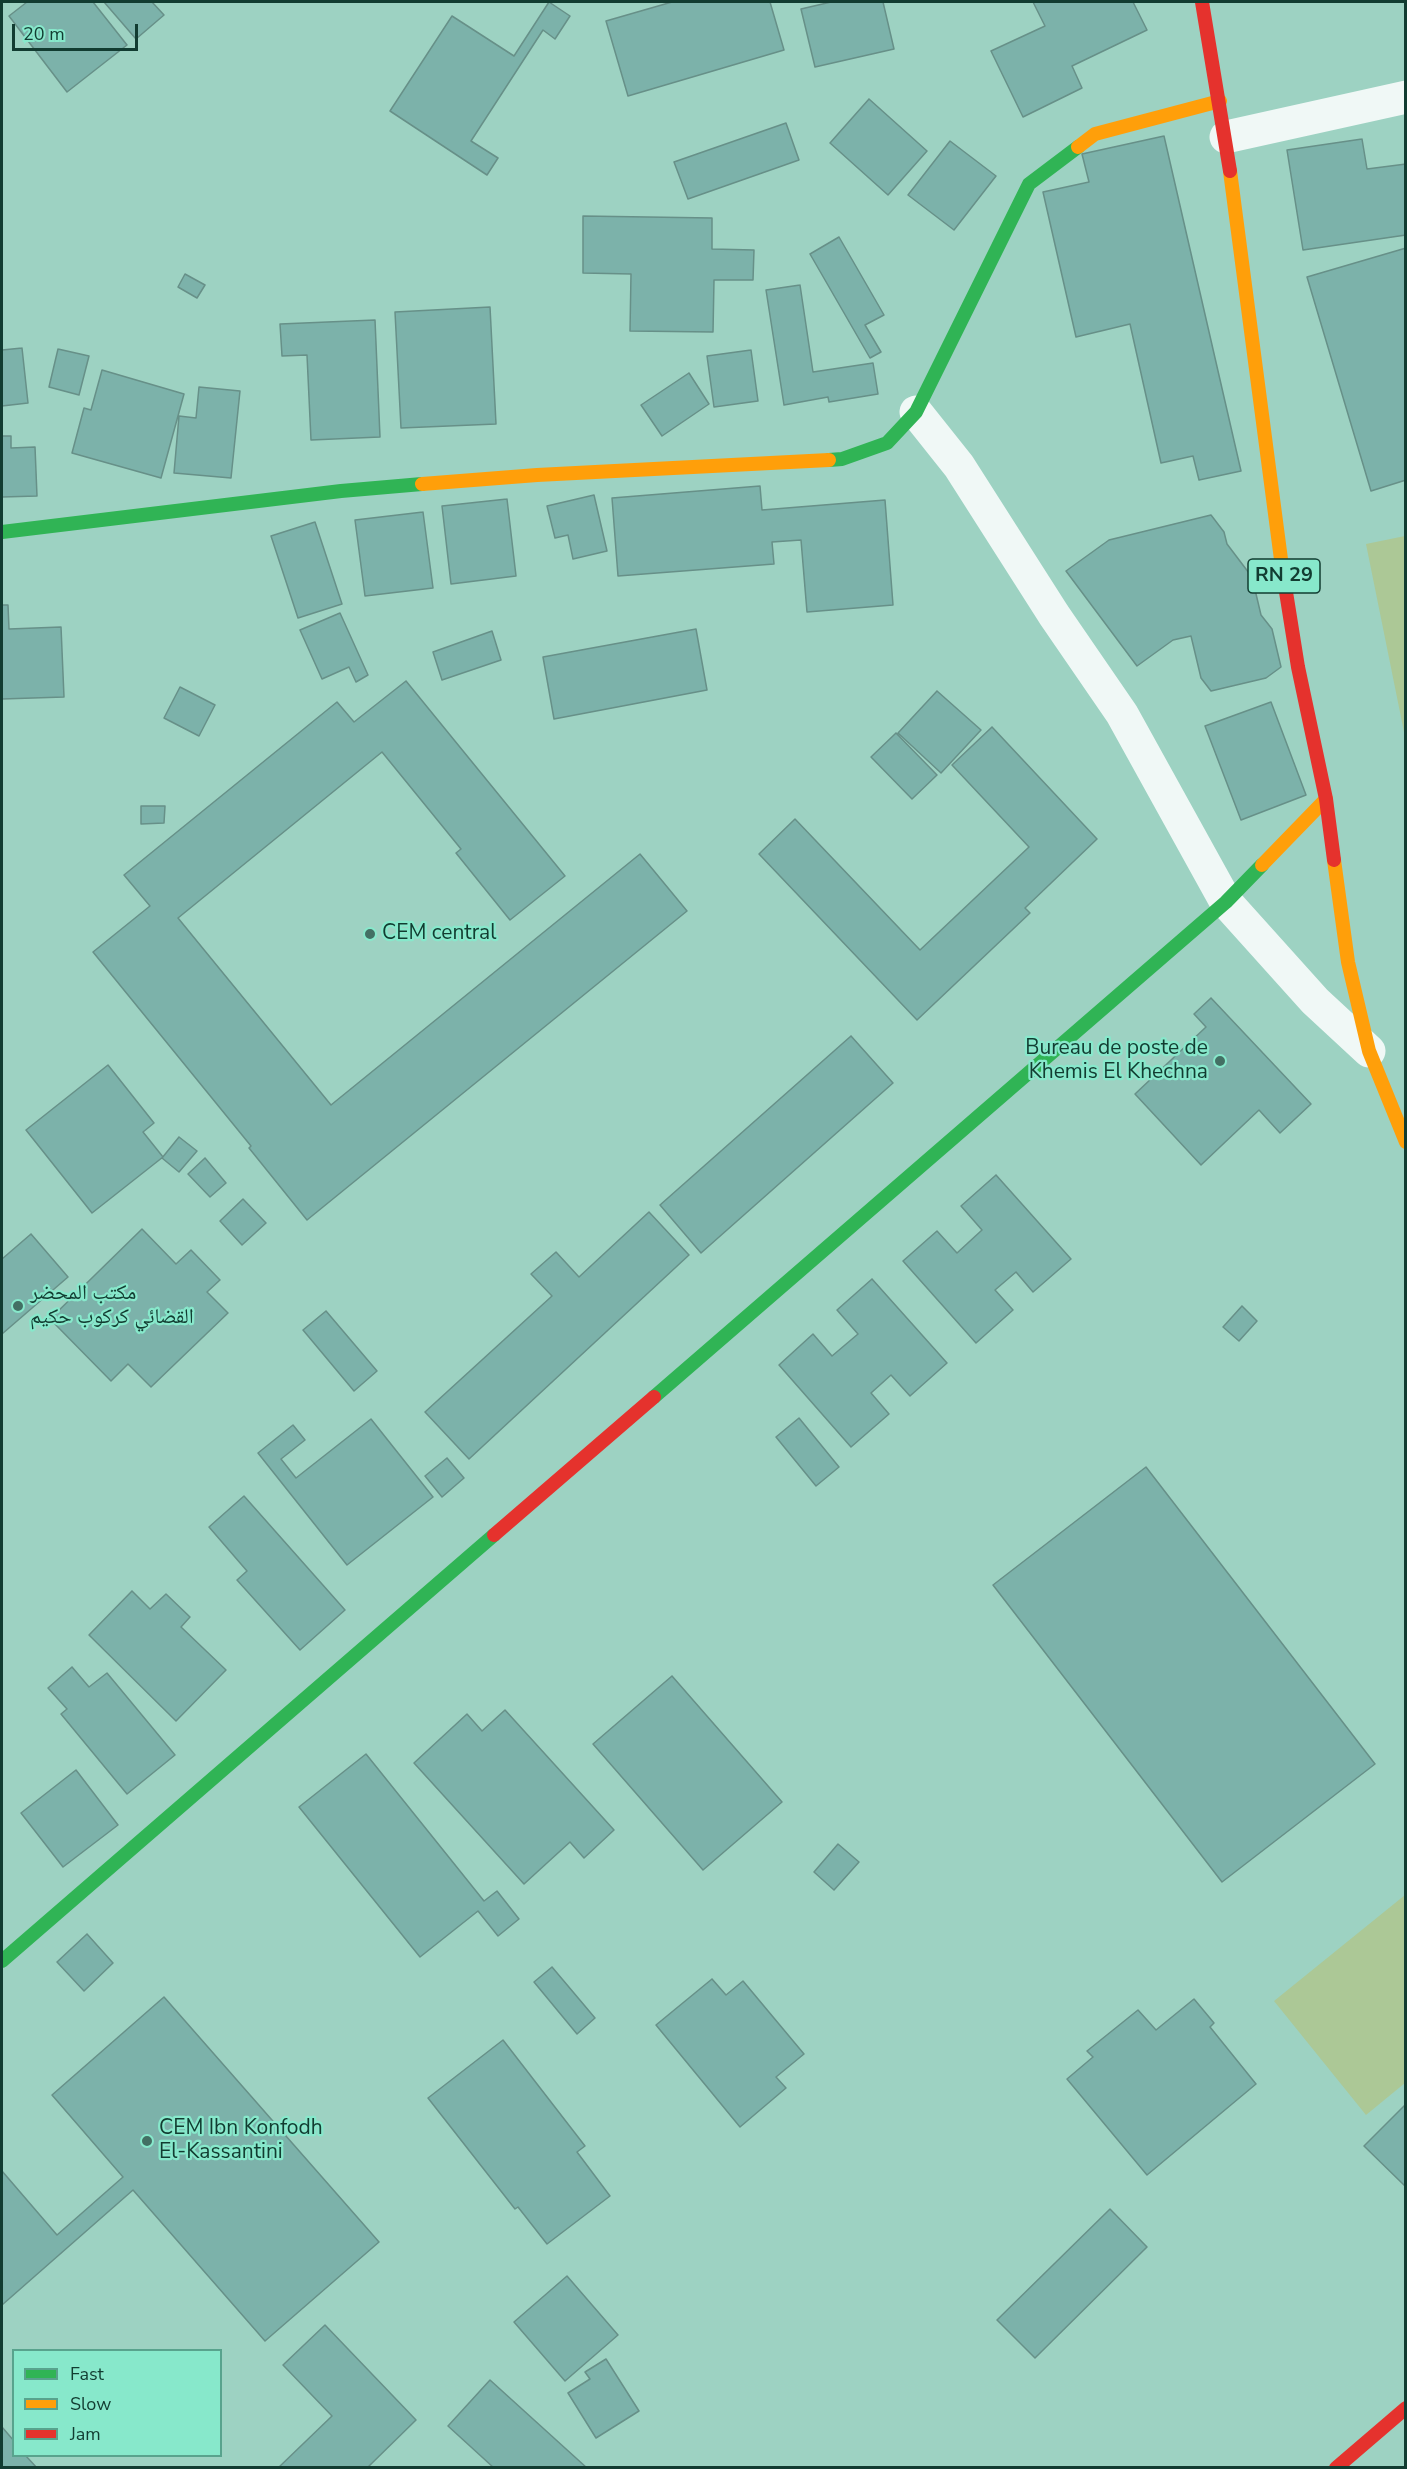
<!DOCTYPE html>
<html>
<head>
<meta charset="utf-8">
<style>
	body { margin:0 }
	#map { position:relative; width:1407px; height:2469px; overflow:hidden; background:#9dd2c2; font-family:"Nunito Sans",sans-serif }
	canvas { display:block }
	.frame { position:absolute; inset:0; border:3px solid #123c31; pointer-events:none }
	.legend { position:absolute; left:12px; top:2349px; width:210px; height:108px; box-sizing:border-box; background:#87e8cb; border:2px solid #58a38d; margin:0; padding:8px 10px; list-style:none; font-size:18px; color:#123c31 }
	.legend li { display:flex; align-items:center; gap:12px; height:30px }
	.legend b { width:30px; border:2px solid #58a38d }
	.scale { position:absolute; left:12px; top:24px; width:126px; height:27px; box-sizing:border-box; border:3px solid #123c31; border-top:0; padding-left:8px; font-size:18px; line-height:21px; white-space:nowrap; color:#123c31; -webkit-text-stroke:4px #87e8cb; paint-order:stroke }
</style>
</head>
<body>
<div id="map">
<canvas width="1407" height="2469"></canvas>
<div class="frame"></div>
<ul class="legend">
<li><b style="height:8px;background:#30b455"></b>Fast</li>
<li><b style="height:8px;background:#ff9f0a"></b>Slow</li>
<li><b style="height:8px;background:#e5322d"></b>Jam</li>
</ul>
<div class="scale">20 m</div>
</div>
<script>
const c = document.querySelector('canvas').getContext('2d');
c.lineJoin = 'round';
function fillPath(path, color) { c.fillStyle = color; c.fill(path, 'evenodd'); }
const poly = rows => new Path2D(rows.map(r => 'M' + r).join(''));
function stroke(path, color, width, dash) { c.strokeStyle = color; c.lineWidth = width; c.lineCap = dash ? 'butt' : 'round'; c.setLineDash(dash || []); c.stroke(path); }
function label(font, color, halo, rows, align = 'center') {
  c.font = font + ' "Nunito Sans","Noto Naskh Arabic",sans-serif'; c.lineWidth = 4.5; c.setLineDash([]); c.textBaseline = 'middle'; c.strokeStyle = halo; c.fillStyle = color; for (const [text, x, y, turn = 0] of rows) {
    c.save(); c.translate(x, y); c.rotate((+turn || 0) * Math.PI / 180); c.textAlign = isNaN(turn) ? turn : align; if (halo) c.strokeText(text, 0, 0); c.fillText(text, 0, 0); c.restore();
  }
}
const green = poly([
	[1405,536,1406,536,1405,737,1366,544],
	[1405,1895,1405,2083,1366,2115,1274,2001]
]);
const building = poly([
	[27,2,93,2,127,45,67,92,9,16,27,2],
	[104,2,152,2,164,15,136,39,104,2],
	[549,2,570,16,555,39,543,30,471,141,498,158,487,175,390,111,452,16,514,56,549,2],
	[672,2,770,2,784,50,628,96,606,21,672,2],
	[831,2,883,2,894,49,815,67,801,9,831,2],
	[1033,2,1133,2,1147,30,1072,66,1082,88,1023,117,991,51,1045,26,1033,2],
	[869,99,927,151,888,195,830,143,869,99],
	[786,123,799,160,688,199,674,162,786,123],
	[1164,136,1241,471,1199,480,1193,456,1161,463,1130,324,1076,337,1043,192,1089,182,1082,154,1164,136],
	[1362,139,1367,169,1406,164,1406,235,1303,250,1287,150,1362,139],
	[950,141,996,176,954,230,908,195,950,141],
	[583,216,712,218,712,249,754,250,753,280,714,280,713,332,630,331,631,274,583,273,583,216],
	[839,237,884,315,865,325,881,352,870,358,810,254,839,237],
	[1406,248,1406,480,1371,491,1307,277,1406,248],
	[185,274,205,285,197,298,178,287,185,274],
	[800,285,813,372,873,363,878,394,829,402,828,397,784,405,766,290,800,285],
	[490,307,496,424,401,428,395,312,490,307],
	[375,320,380,437,311,440,307,355,282,356,280,324,375,320],
	[22,348,28,403,2,406,2,350,22,348],
	[58,349,89,356,79,395,49,387,58,349],
	[751,350,758,401,714,407,707,356,751,350],
	[102,370,184,394,161,478,72,453,84,408,91,410,102,370],
	[689,373,709,404,662,436,641,405,689,373],
	[199,387,240,391,231,478,174,473,179,416,196,418,199,387],
	[2,436,11,436,11,448,35,447,37,496,2,497,2,436],
	[760,486,762,510,885,500,893,605,807,612,801,540,772,542,774,564,618,576,612,498,760,486],
	[594,495,607,551,573,559,568,535,555,538,547,506,594,495],
	[507,499,516,576,451,584,442,506,507,499],
	[423,512,433,588,365,596,355,520,423,512],
	[1211,515,1224,532,1227,544,1252,577,1261,615,1272,629,1281,667,1266,678,1211,691,1201,678,1191,636,1173,640,1137,666,1066,571,1109,540,1211,515],
	[315,522,342,604,298,618,271,536,315,522],
	[2,605,8,605,9,629,61,627,64,697,2,699,2,605],
	[340,613,368,675,356,682,349,667,322,679,300,630,340,613],
	[696,629,707,690,554,719,543,657,696,629],
	[492,631,501,660,442,680,433,652,492,631],
	[406,681,565,876,510,920,456,853,461,849,382,752,178,918,331,1105,640,854,687,911,307,1220,249,1148,251,1146,93,952,150,906,124,875,337,702,354,722,406,681],
	[180,687,215,705,199,736,164,718,180,687],
	[937,691,981,730,941,773,898,733,937,691],
	[1271,702,1306,795,1241,820,1205,726,1271,702],
	[992,727,1097,839,1025,908,1030,913,917,1020,759,854,795,819,920,950,1029,847,952,765,992,727],
	[896,733,937,775,912,799,871,757,896,733],
	[141,806,165,806,164,823,141,824,141,806],
	[1211,998,1311,1104,1280,1133,1259,1110,1201,1165,1135,1094,1206,1027,1194,1014,1211,998],
	[851,1036,893,1083,701,1253,660,1205,851,1036],
	[108,1065,154,1123,143,1132,163,1157,92,1213,26,1130,108,1065],
	[179,1137,197,1151,179,1172,162,1158,179,1137],
	[205,1158,226,1183,210,1197,188,1174,205,1158],
	[996,1175,1071,1259,1033,1292,1016,1272,995,1290,1013,1310,976,1343,903,1261,937,1231,957,1253,982,1230,961,1206,996,1175],
	[243,1199,266,1223,242,1245,220,1221,243,1199],
	[649,1212,689,1255,469,1459,425,1412,552,1296,531,1274,556,1252,579,1277,649,1212],
	[142,1229,176,1264,191,1250,220,1280,207,1292,228,1313,151,1387,128,1364,111,1381,50,1319,142,1229],
	[31,1234,68,1277,2,1334,2,1259,31,1234],
	[872,1279,947,1363,910,1396,891,1375,871,1393,889,1414,851,1447,779,1365,813,1334,832,1356,858,1334,837,1310,872,1279],
	[1242,1306,1257,1321,1239,1341,1223,1327,1242,1306],
	[326,1311,377,1371,354,1391,303,1330,326,1311],
	[799,1418,839,1467,816,1486,776,1437,799,1418],
	[371,1419,433,1497,347,1565,258,1453,293,1425,305,1440,281,1459,296,1478,371,1419],
	[447,1458,464,1478,442,1497,425,1476,447,1458],
	[1146,1467,1375,1764,1222,1882,993,1585,1146,1467],
	[244,1496,345,1610,300,1650,237,1580,247,1571,209,1527,244,1496],
	[132,1591,150,1609,166,1594,190,1617,181,1627,226,1670,176,1721,89,1635,132,1591],
	[72,1667,89,1687,107,1673,175,1755,127,1794,61,1714,67,1709,48,1688,72,1667],
	[672,1676,782,1802,703,1870,593,1744,672,1676],
	[505,1710,614,1830,584,1858,570,1842,524,1884,414,1763,467,1714,482,1731,505,1710],
	[366,1754,484,1901,497,1891,519,1919,498,1936,478,1911,420,1957,299,1807,366,1754],
	[76,1770,118,1825,63,1867,21,1813,76,1770],
	[838,1844,859,1862,834,1890,814,1872,838,1844],
	[87,1934,113,1963,84,1991,57,1962,87,1934],
	[552,1967,595,2018,577,2034,534,1982,552,1967],
	[712,1979,726,1995,743,1981,804,2054,776,2077,786,2088,740,2127,656,2025,712,1979],
	[164,1997,379,2242,265,2341,133,2190,2,2305,2,2171,57,2235,123,2177,52,2095,164,1997],
	[1194,1999,1214,2023,1210,2027,1256,2084,1147,2175,1067,2079,1093,2057,1087,2051,1138,2010,1156,2030,1194,1999],
	[503,2040,585,2146,577,2152,610,2196,547,2244,518,2207,515,2209,428,2098,503,2040],
	[1406,2104,1406,2187,1364,2146,1406,2104],
	[1110,2209,1147,2247,1035,2358,997,2320,1110,2209],
	[567,2276,618,2335,565,2381,514,2322,567,2276],
	[325,2325,416,2420,367,2468,278,2468,332,2416,283,2365,325,2325],
	[606,2359,639,2411,596,2438,568,2393,590,2379,585,2372,606,2359],
	[490,2380,587,2468,494,2468,448,2426,490,2380],
	[2,2427,14,2441,14,2456,26,2456,37,2468,2,2468,2,2427]
]);
const street = poly([
	[1226,137,1406,97],
	[916,412,959,466,1054,615,1122,714,1226,902,1315,1001,1369,1051]
]);
const fast = poly([
	[829,460,842,459,887,443,916,412,1029,184,1078,147],
	[2,532,341,491,422,484],
	[654,1397,1226,902,1262,865],
	[2,1961,494,1535]
]);
const slow = poly([
	[1078,147,1095,134,1220,101],
	[1230,171,1282,567],
	[422,484,537,475,829,460],
	[1334,860,1348,962,1369,1051,1406,1142],
	[1262,865,1326,799]
]);
const jam = poly([
	[1202,2,1230,171],
	[1282,567,1298,667,1326,799,1334,860],
	[494,1535,654,1397],
	[1336,2468,1406,2408]
]);
const markers = [
	[370,934,6,"#437064"],
	[1220,1061,6,"#437064"],
	[18,1306,6,"#437064"],
	[147,2141,6,"#437064"]
];
const shields = [
	[1284,576,72]
];
const shieldNames = [
	["RN 29",1284,576]
];
const poiNames = [
	["CEM central",382,934],
	["Bureau de poste de",1208,1049,"right"],
	["Khemis El Khechna",1208,1073,"right"],
	["مكتب المحضر",30,1294],
	["القضائي كركوب حكيم",30,1318],
	["CEM Ibn Konfodh",159,2129],
	["El-Kassantini",159,2153]
];
fillPath(green, '#acc896');
fillPath(building, '#7cb2aa');
stroke(building, '#679088', 1.5);
stroke(street, '#f0f8f6', 33);
stroke(fast, '#30b455', 14);
stroke(slow, '#ff9f0a', 14);
stroke(jam, '#e5322d', 14);
for (const [x, y, r, color] of markers) { const dot = new Path2D(); dot.arc(x, y, r, 0, 2 * Math.PI); c.fillStyle = color; c.fill(dot); stroke(dot, '#87e8cb', 2); }
for (const [x, y, w] of shields) { const box = new Path2D(); box.roundRect(x - w / 2, y - 17, w, 34, 4.5); c.fillStyle = '#87e8cb'; c.fill(box); stroke(box, '#123c31', 1.5); }
label('bold 20px', '#123c31', null, shieldNames);
label('21px', '#123c31', '#87e8cb', poiNames, 'left');
</script>
</body>
</html>
